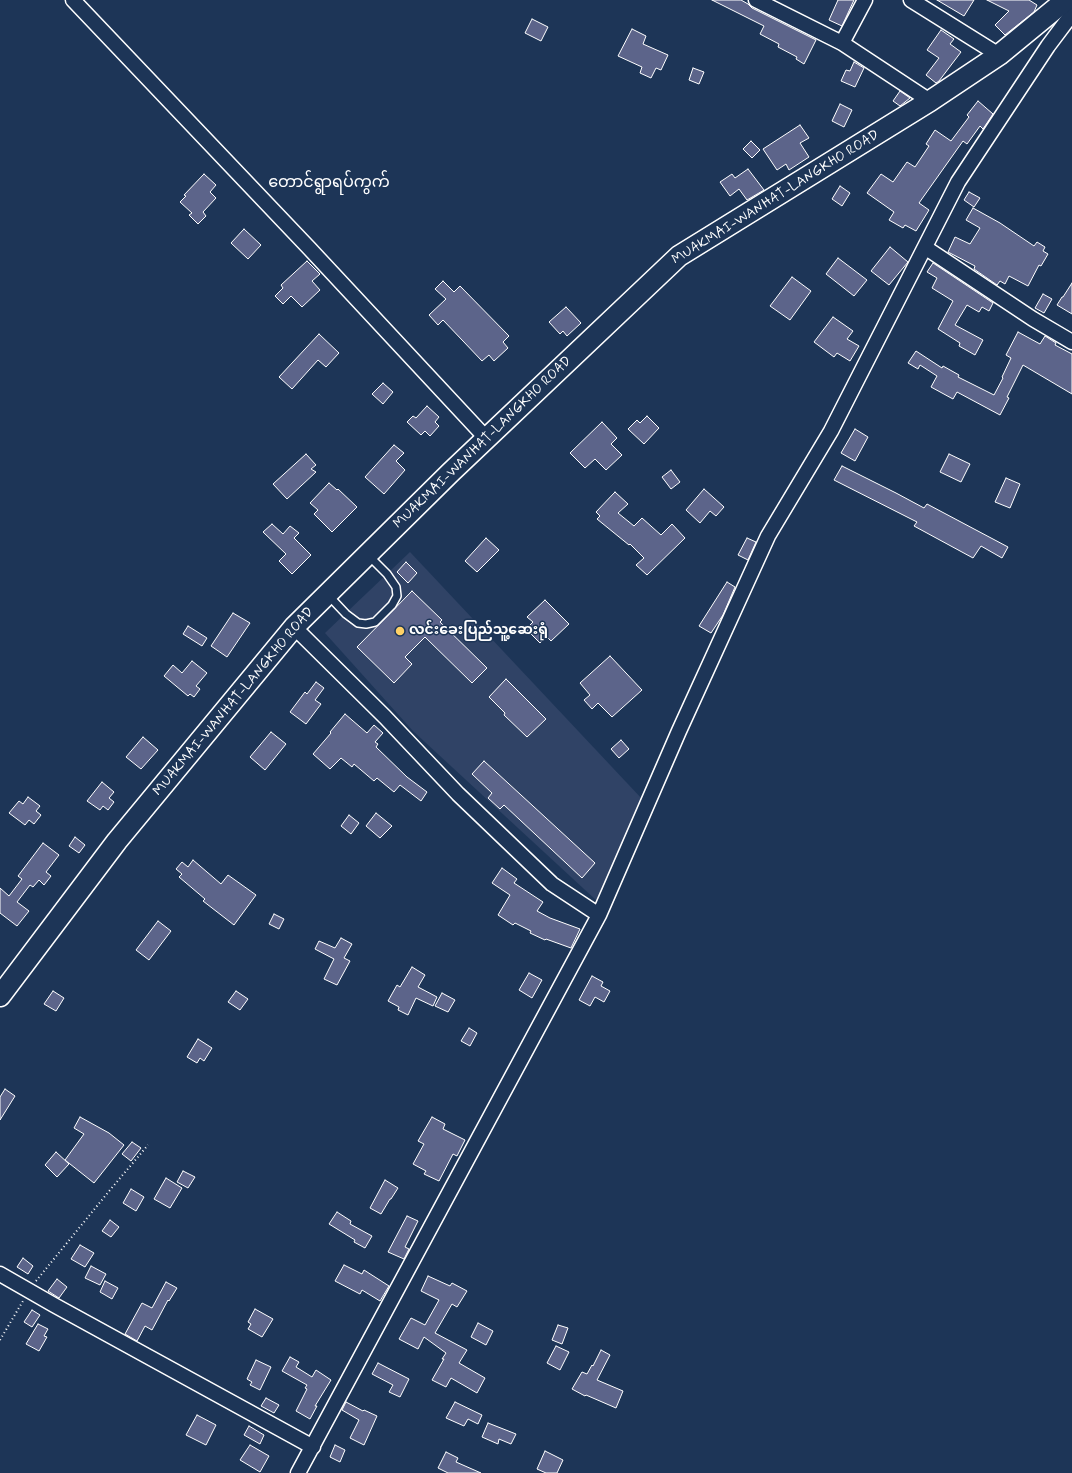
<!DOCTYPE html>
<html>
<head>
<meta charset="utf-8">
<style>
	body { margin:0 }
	canvas { display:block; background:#1d3557 }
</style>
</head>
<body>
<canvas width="1072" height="1473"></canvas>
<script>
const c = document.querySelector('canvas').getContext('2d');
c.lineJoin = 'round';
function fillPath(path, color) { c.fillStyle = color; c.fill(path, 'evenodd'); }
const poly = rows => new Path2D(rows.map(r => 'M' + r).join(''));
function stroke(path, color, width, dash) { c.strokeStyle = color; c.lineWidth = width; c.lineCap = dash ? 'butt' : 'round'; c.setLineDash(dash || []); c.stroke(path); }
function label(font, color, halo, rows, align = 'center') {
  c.font = font + ' Mynerve,"Noto Sans Myanmar",sans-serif'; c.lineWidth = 3; c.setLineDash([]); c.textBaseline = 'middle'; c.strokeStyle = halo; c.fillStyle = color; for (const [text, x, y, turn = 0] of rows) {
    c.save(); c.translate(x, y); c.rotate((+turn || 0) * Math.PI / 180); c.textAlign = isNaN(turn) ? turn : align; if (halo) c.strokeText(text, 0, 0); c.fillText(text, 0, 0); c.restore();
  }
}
const built = poly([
	[410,552,642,799,597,901,413,731,325,633]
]);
const building = poly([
	[712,0,741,0,748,4,752,8,816,40,804,64,796,59,797,57,778,47,779,44,760,34,764,26,712,0],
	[838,0,854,0,842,26,829,20,838,0],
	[937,0,974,0,964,16,937,0],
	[987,0,1029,0,1037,5,1034,12,1005,35,995,25,1009,11,987,0],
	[532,19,548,27,541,41,525,33,532,19],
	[632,29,646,36,643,44,668,55,661,70,656,68,651,78,640,73,642,67,618,56,632,29],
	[941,30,954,39,950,44,961,52,939,81,936,83,926,75,939,58,927,50,941,30],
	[854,62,864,68,855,87,841,81,846,70,850,71,854,62],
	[693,68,704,72,699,84,689,80,693,68],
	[900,91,910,98,900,106,893,101,900,91],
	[978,101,993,114,983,129,980,126,967,144,963,141,919,203,929,210,916,231,905,225,903,228,889,220,894,212,867,193,881,174,893,182,907,162,915,167,929,146,926,144,935,130,951,141,969,117,967,115,978,101],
	[840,104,852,110,844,127,832,121,840,104],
	[800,125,809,138,800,143,809,157,789,170,786,164,777,170,763,149,800,125],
	[751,141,760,150,752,158,743,149,751,141],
	[748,169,764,190,747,200,739,189,730,196,720,182,732,174,735,178,748,169],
	[204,174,216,185,210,192,216,198,203,212,206,216,198,224,189,215,192,213,180,202,186,196,184,195,204,174],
	[840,186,850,193,842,206,832,199,840,186],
	[969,192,980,198,974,207,964,200,969,192],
	[973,208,1000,223,1034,246,1037,242,1045,247,1043,251,1048,254,1041,266,1039,265,1028,286,1009,276,1005,284,1000,281,997,285,974,269,975,266,948,252,955,237,970,244,980,228,966,220,973,208],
	[244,229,261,245,248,259,231,243,244,229],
	[890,247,908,262,889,285,871,271,890,247],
	[838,258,867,280,854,296,826,274,838,258],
	[307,261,320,274,312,281,320,290,302,307,291,296,283,304,275,296,283,288,281,285,307,261],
	[933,263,993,303,989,311,982,307,979,312,967,305,955,325,983,340,975,355,959,346,960,343,938,329,953,301,932,288,937,278,927,272,933,263],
	[792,277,811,291,790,320,770,306,792,277],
	[443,281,454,292,460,286,509,336,503,342,508,348,494,361,489,355,482,361,443,320,438,325,429,315,446,299,435,289,443,281],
	[1072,283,1072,314,1057,305,1062,297,1063,297,1072,283],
	[1043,294,1052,299,1044,313,1035,308,1043,294],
	[566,307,581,323,567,336,563,331,560,334,549,322,566,307],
	[833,317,853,331,847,339,859,346,850,361,837,353,834,357,814,342,833,317],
	[1018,332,1040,344,1045,336,1056,343,1055,345,1072,354,1072,394,1023,365,1007,397,1009,398,1000,415,957,392,953,399,931,387,937,376,920,365,918,369,908,363,916,351,942,368,943,366,959,375,958,377,994,395,1003,378,1002,377,1011,358,1006,355,1018,332],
	[319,334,339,353,326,367,318,360,292,389,279,377,319,334],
	[383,383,393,392,383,404,372,394,383,383],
	[427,406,439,417,435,422,439,426,430,436,425,431,421,435,407,422,413,416,416,418,427,406],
	[647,416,659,428,644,444,628,429,637,420,640,423,647,416],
	[602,422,617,438,611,444,622,455,606,470,595,459,585,468,570,453,602,422],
	[855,429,868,437,855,461,841,453,855,429],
	[394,445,404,453,396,461,405,470,384,494,365,477,394,445],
	[306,454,316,465,311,469,316,472,287,499,273,484,306,454],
	[949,454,970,464,961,482,940,472,949,454],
	[842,466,896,493,924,508,927,504,1008,547,1002,558,981,546,973,558,914,526,917,522,834,480,842,466],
	[671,470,680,482,671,489,662,477,671,470],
	[1006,478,1020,484,1010,508,995,502,1006,478],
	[329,483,337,490,338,489,357,507,332,532,314,514,318,510,310,503,329,483],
	[704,489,724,507,716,516,710,511,700,523,686,510,704,489],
	[615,492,628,504,618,513,634,526,642,518,661,535,672,524,685,538,647,575,636,565,644,558,630,544,629,545,597,519,600,516,596,512,615,492],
	[272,524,283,534,290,526,299,533,294,538,311,555,292,574,279,561,286,554,263,532,272,524],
	[486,538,499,550,477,572,465,561,486,538],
	[747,538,756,542,748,560,738,555,747,538],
	[406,562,417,573,408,583,397,572,406,562],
	[727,582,735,587,723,615,711,633,699,626,727,582],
	[412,591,442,620,440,622,487,668,472,683,425,637,405,657,412,664,394,683,357,647,412,591],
	[545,600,569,624,551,641,546,636,540,643,526,629,533,622,527,617,545,600],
	[233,613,250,623,227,657,211,646,233,613],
	[188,626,207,638,202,646,183,634,188,626],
	[610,656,642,690,612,717,598,703,592,709,584,700,590,695,580,683,610,656],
	[192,661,207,673,196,686,200,689,194,697,190,694,188,696,164,676,173,665,182,673,192,661],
	[506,679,546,719,527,737,504,715,505,713,489,697,506,679],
	[316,682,324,688,315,700,321,704,306,724,290,712,305,692,307,694,316,682],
	[345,714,367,733,374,725,383,733,375,742,378,744,376,747,407,777,427,792,421,801,400,785,394,792,377,778,374,781,354,764,352,767,341,758,330,769,313,754,331,733,330,732,345,714],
	[271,732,286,744,265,770,250,757,271,732],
	[143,737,158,750,141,769,126,757,143,737],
	[621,740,629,749,619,758,611,749,621,740],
	[484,761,595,863,582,878,504,805,500,809,488,798,492,793,472,774,484,761],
	[102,782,114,792,109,798,114,802,108,810,103,806,100,810,87,801,102,782],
	[28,797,40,806,36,811,41,815,34,824,29,820,25,825,9,813,19,801,23,804,28,797],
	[376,813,392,826,380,838,366,826,376,813],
	[349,815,359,823,351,834,341,826,349,815],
	[75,837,85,845,79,853,69,846,75,837],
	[43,843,59,855,46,872,51,876,44,885,39,880,33,887,30,885,17,902,29,911,17,926,0,913,0,888,9,896,22,879,18,876,43,843],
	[193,860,221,884,228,875,256,895,234,925,203,901,205,899,179,877,182,874,176,869,182,862,188,867,193,860],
	[502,868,517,879,514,883,543,902,537,911,550,918,580,929,571,948,546,939,545,940,530,933,531,931,515,923,513,925,498,915,510,895,492,883,502,868],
	[274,914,284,919,279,929,269,924,274,914],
	[158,921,171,931,149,960,136,950,158,921],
	[341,938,352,944,344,958,350,961,337,985,324,979,334,959,315,949,319,941,335,948,341,938],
	[412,967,425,975,418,987,437,997,433,1006,416,998,408,1015,398,1010,399,1007,388,1001,397,985,400,987,412,967],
	[529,973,542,980,532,998,519,990,529,973],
	[592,976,603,982,601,986,610,991,604,1002,595,997,590,1006,579,1000,592,976],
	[53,991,64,998,56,1011,44,1004,53,991],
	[236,991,248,999,240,1010,228,1002,236,991],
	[442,993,455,1000,448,1012,435,1006,442,993],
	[469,1028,477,1033,470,1046,461,1041,469,1028],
	[198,1039,212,1048,204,1061,200,1058,197,1063,187,1057,198,1039],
	[5,1089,15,1096,0,1120,0,1097,5,1089],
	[80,1117,109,1133,124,1145,94,1183,65,1160,84,1134,74,1128,80,1117],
	[432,1117,445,1124,443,1129,465,1140,457,1156,453,1154,439,1181,424,1174,426,1171,413,1164,424,1144,418,1141,432,1117],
	[132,1142,141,1148,131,1161,122,1154,132,1142],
	[56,1152,69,1164,57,1177,45,1165,56,1152],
	[183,1171,195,1177,188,1188,177,1182,183,1171],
	[166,1178,182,1188,170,1208,154,1199,166,1178],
	[385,1180,398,1188,391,1199,390,1199,381,1214,370,1208,385,1180],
	[131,1189,144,1197,136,1211,123,1203,131,1189],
	[337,1212,351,1221,350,1224,372,1236,365,1248,354,1242,355,1240,329,1224,337,1212],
	[407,1216,418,1221,405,1247,409,1249,404,1259,388,1252,407,1216],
	[110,1220,119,1227,111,1237,102,1231,110,1220],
	[80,1245,94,1253,85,1267,71,1259,80,1245],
	[23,1258,33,1266,28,1274,17,1267,23,1258],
	[344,1265,362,1274,364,1270,389,1286,380,1301,362,1290,360,1294,335,1281,344,1265],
	[91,1266,106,1274,100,1285,85,1278,91,1266],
	[428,1276,450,1286,452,1283,467,1291,457,1307,452,1304,435,1333,467,1350,459,1363,485,1378,477,1393,451,1378,446,1387,432,1380,444,1359,442,1359,446,1353,424,1337,418,1349,399,1339,411,1318,425,1325,439,1300,421,1291,428,1276],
	[57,1279,67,1287,59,1298,48,1291,57,1279],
	[105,1281,118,1288,112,1299,100,1292,105,1281],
	[166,1282,177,1288,169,1301,168,1300,152,1330,145,1326,137,1341,125,1334,142,1303,152,1308,166,1282],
	[255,1309,273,1319,262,1337,248,1329,251,1324,248,1322,255,1309],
	[32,1310,40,1315,32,1327,24,1322,32,1310],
	[478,1323,493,1331,486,1345,471,1337,478,1323],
	[38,1324,48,1329,44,1336,47,1337,39,1351,26,1344,38,1324],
	[558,1325,568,1328,562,1344,552,1340,558,1325],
	[556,1346,569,1352,560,1370,547,1363,556,1346],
	[601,1350,610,1355,597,1380,623,1391,616,1408,586,1395,585,1396,572,1389,582,1372,587,1374,592,1365,593,1366,601,1350],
	[290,1357,299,1362,296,1367,312,1377,316,1370,331,1380,315,1406,317,1406,310,1419,296,1411,307,1389,305,1388,307,1385,282,1371,290,1357],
	[256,1360,271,1367,260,1390,250,1385,252,1382,247,1379,256,1360],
	[378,1363,409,1379,400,1397,389,1392,393,1385,372,1374,378,1363],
	[266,1398,279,1405,274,1413,261,1406,266,1398],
	[346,1402,363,1411,364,1410,377,1416,364,1445,350,1438,359,1420,342,1410,346,1402],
	[455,1402,482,1415,478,1424,468,1419,464,1426,446,1418,455,1402],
	[197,1415,216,1425,206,1445,186,1435,197,1415],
	[488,1423,516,1434,511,1444,499,1439,498,1444,482,1437,488,1423],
	[249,1426,264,1435,260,1444,244,1435,249,1426],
	[250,1445,269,1456,260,1472,240,1460,250,1445],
	[335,1445,345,1450,340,1462,330,1457,335,1445],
	[545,1451,563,1460,557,1473,546,1473,537,1469,545,1451],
	[446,1452,458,1458,456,1462,481,1473,448,1473,438,1468,446,1452]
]);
const path = poly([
	[36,1281,110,1190,148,1145],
	[0,1340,23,1301]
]);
const service = poly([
	[329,596,346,614,358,623,366,624,375,622,392,605,397,596,396,587,387,574,368,555]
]);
const minor = poly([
	[73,0,309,248,487,439],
	[756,0,842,43,930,101],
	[911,0,999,55],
	[842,43,865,0],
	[926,248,1033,319,1072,342],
	[294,627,385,717,458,794,552,884,599,915],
	[0,1274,54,1305,313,1447],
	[298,1473,599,915,679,731,768,536,831,431,958,182,1048,46,1072,14]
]);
const secondary = poly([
	[0,996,117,841,294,627,451,472,679,256,930,101,999,55,1066,0]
]);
const markers = [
	[400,631,5,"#ffd166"]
];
const streetNames = [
	["MUAKMAI-WANHAT-LANGKHO ROAD",776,198,-32],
	["MUAKMAI-WANHAT-LANGKHO ROAD",483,443,-44],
	["MUAKMAI-WANHAT-LANGKHO ROAD",234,702,-50]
];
const poiNames = [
	["လင်းခေးပြည်သူ့ဆေးရုံ",409,631]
];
const quarterNames = [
	["တောင်ရွာရပ်ကွက်",329,184]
];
fillPath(built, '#304366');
fillPath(building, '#5c648a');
stroke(building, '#fff', 1);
stroke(service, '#fff', 10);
stroke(minor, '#fff', 17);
stroke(secondary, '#fff', 23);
stroke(path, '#fff', 2, [1, 3]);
stroke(service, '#1d3557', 7);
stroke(minor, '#1d3557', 14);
stroke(secondary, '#1d3557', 20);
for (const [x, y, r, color] of markers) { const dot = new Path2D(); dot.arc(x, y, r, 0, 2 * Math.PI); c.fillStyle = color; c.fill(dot); stroke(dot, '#1d3557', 1.5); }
label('14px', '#fff', '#1d3557', streetNames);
label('bold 14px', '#fff', '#1d3557', poiNames, 'left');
label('16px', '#fff', '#1d3557', quarterNames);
</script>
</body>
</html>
